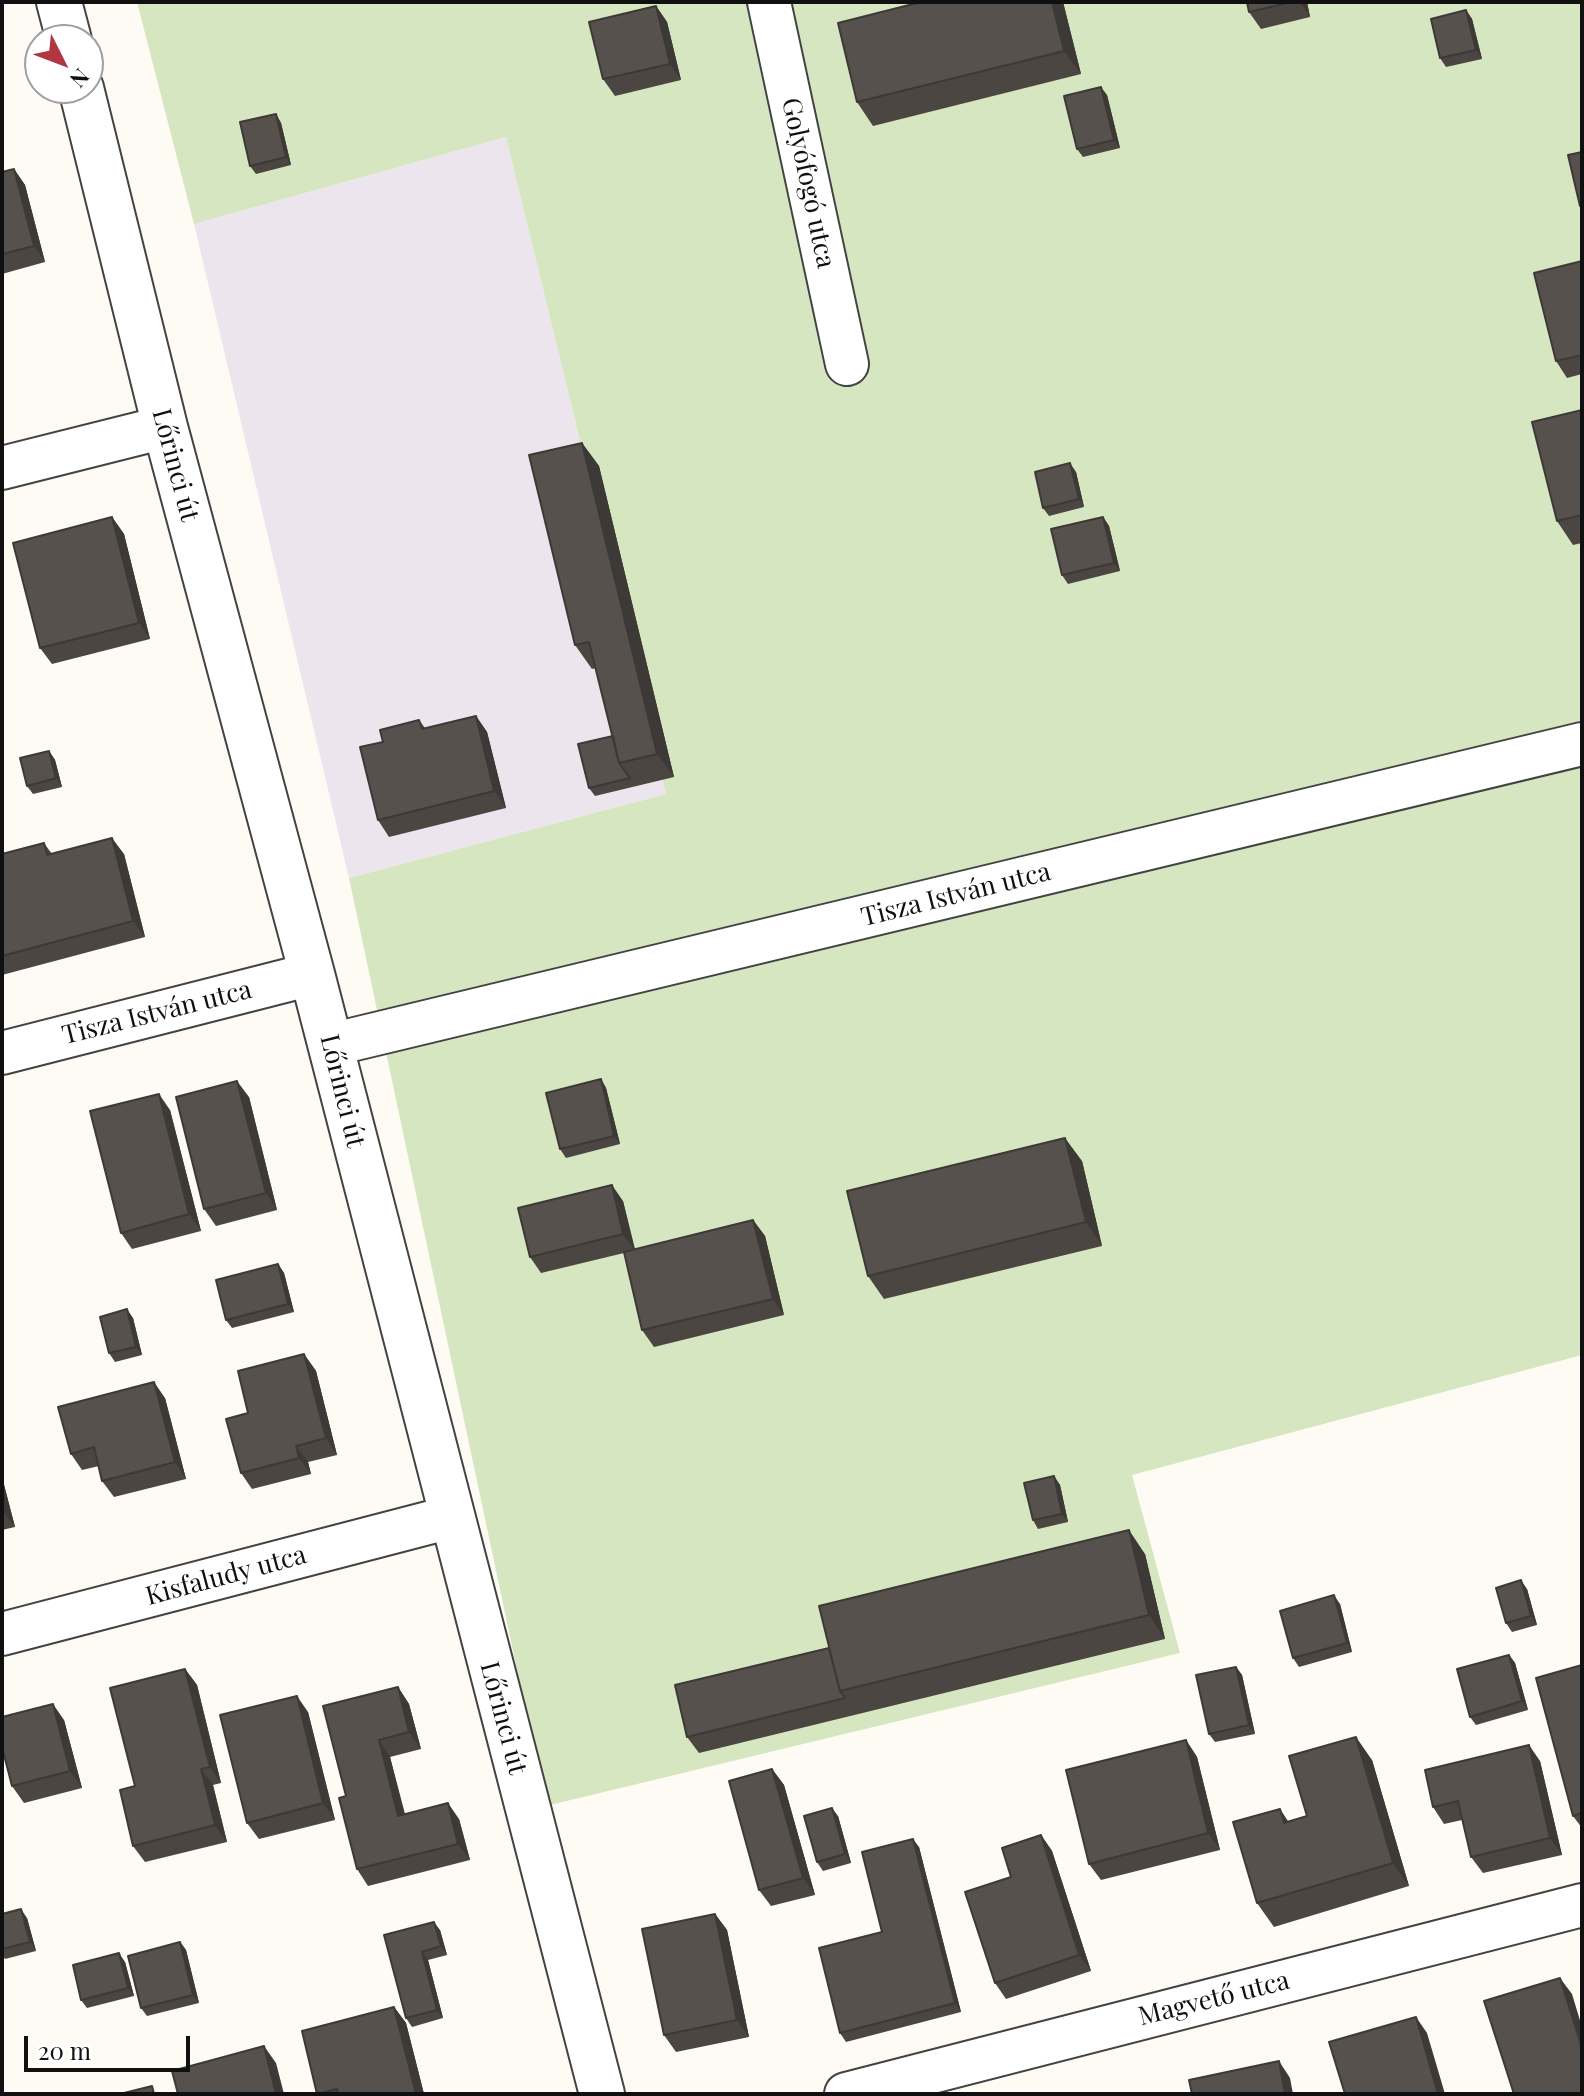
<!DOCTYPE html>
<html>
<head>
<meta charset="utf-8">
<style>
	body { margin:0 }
	#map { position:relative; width:1584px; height:2096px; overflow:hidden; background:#fefbf4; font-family:"Playfair Display",serif }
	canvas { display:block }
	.frame { position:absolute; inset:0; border:4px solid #101010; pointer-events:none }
	.north { position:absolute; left:24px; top:24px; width:80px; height:80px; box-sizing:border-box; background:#fff; border:2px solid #9f9f9f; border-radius:50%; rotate:132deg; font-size:22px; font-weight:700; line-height:32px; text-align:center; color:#101010 }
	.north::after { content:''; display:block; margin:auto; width:28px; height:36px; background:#b23642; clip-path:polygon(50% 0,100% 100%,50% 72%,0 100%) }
	.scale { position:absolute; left:24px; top:2036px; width:166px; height:36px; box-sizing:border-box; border:4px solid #101010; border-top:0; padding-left:10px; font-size:24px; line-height:28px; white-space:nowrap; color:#101010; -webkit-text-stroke:6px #fff; paint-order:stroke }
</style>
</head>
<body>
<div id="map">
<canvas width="1584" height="2096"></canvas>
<div class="frame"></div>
<div class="north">N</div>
<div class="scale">20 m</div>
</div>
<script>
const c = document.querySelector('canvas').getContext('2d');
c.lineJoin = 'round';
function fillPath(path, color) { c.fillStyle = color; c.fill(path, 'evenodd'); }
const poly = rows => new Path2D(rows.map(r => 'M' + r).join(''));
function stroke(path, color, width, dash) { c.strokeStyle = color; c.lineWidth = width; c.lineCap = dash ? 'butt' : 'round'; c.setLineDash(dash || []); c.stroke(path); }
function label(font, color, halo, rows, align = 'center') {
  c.font = font + ' "Playfair Display",serif'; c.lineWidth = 8; c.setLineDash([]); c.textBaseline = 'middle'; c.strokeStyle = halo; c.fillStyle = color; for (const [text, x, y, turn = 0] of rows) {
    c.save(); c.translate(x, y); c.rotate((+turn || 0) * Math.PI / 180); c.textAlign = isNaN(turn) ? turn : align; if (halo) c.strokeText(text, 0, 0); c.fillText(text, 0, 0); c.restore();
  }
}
const industrial = poly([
	[506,137,666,794,349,878,194,224]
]);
const green = poly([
	[137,2,1582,2,1582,1355,1132,1475,1180,1653,546,1806,349,878,666,794,506,137,194,224]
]);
const minor = poly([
	[769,2,847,364],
	[2,468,165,427],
	[330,1045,1582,744],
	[2,1053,312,974],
	[2,1634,451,1517],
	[846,2094,1582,1905]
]);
const tertiary = poly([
	[59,2,69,40],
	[81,88,165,427,312,974,602,2094]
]);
const wall = poly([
	[921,2,1063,2,1081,74,873,126,857,102],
	[1247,2,1307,2,1310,17,1261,29,1249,12],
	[656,6,667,22,681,80,615,96,603,79],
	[1466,10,1472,19,1482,59,1446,67,1440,58],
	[1107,95,1120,148,1083,157,1077,149],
	[276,114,281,123,291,165,256,174,250,166],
	[14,169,25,185,45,262,2,274,2,172],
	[1582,261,1582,374,1567,378,1556,361],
	[1582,410,1582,543,1573,545,1557,521],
	[582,443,599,466,674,777,595,796,589,788,613,736,596,668,592,669,575,645],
	[1076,472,1084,507,1049,516,1043,508],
	[112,517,124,534,150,639,52,664,40,648],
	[1103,517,1109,526,1120,571,1068,584,1062,575],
	[476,716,487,732,506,808,389,837,378,820,383,742,419,720,425,728],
	[49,751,55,760,62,787,33,794,27,786],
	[44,843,52,854,124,854,145,937,2,975,2,854],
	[601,1079,606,1088,620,1144,566,1158,560,1149],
	[249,1097,277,1210,216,1226,204,1209],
	[170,1110,201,1231,132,1249,121,1233],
	[1082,1161,1102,1246,884,1299,868,1276],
	[623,1201,635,1249,753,1220,765,1236,784,1315,654,1347,642,1330,624,1253,541,1273,530,1257],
	[278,1264,284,1273,294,1312,232,1328,226,1320],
	[133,1318,142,1355,115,1362,109,1353],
	[304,1354,316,1371,337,1455,308,1462,311,1474,252,1489,241,1473,248,1413],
	[165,1398,186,1479,114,1497,102,1481,99,1466,82,1470,71,1454],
	[1054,1476,1060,1485,1068,1522,1038,1529,1033,1520],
	[2,1477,15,1527,2,1530],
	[1145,1554,1165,1639,699,1753,687,1737,829,1648],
	[1527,1589,1537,1625,1512,1632,1506,1623],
	[1340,1604,1352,1652,1299,1667,1293,1658],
	[1509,1655,1515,1663,1528,1710,1476,1725,1470,1717],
	[1582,1665,1582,1828,1573,1816],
	[1236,1667,1242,1675,1255,1734,1215,1742,1209,1734],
	[185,1669,197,1685,221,1783,213,1785,227,1842,145,1862,133,1846,135,1786],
	[398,1687,409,1704,421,1749,390,1757,405,1814,459,1819,470,1860,368,1886,357,1869,346,1796],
	[308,1712,335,1820,259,1839,247,1823],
	[64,1720,82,1788,24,1803,12,1786],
	[1186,1740,1197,1757,1220,1850,1101,1880,1089,1864],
	[1372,1760,1409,1886,1274,1927,1257,1903,1288,1821,1307,1816],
	[1540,1761,1562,1855,1483,1873,1471,1857,1462,1820,1444,1824,1433,1807],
	[772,1769,784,1785,815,1895,771,1906,759,1890],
	[838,1816,851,1863,823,1871,817,1862],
	[1041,1835,1052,1851,1091,1971,1006,1999,995,1983],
	[919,1847,961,2012,846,2042,840,2033,882,1932],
	[715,1914,727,1930,749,2037,676,2052,664,2035],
	[27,1918,36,1951,5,1959,2,1954,2,1949],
	[440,1930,447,1955,428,1960,443,2018,412,2027,406,2018,384,1935],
	[180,1942,186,1950,199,2003,147,2016,141,2008],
	[125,1962,134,1996,87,2008,81,2000],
	[394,2007,406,2023,424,2094,317,2094]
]);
const shadedWall = poly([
	[1052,2,1063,2,1081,74,1064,51],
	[1300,2,1307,2,1310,17],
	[656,6,667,22,681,80,670,64],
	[1466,10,1472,19,1482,59,1476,50],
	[1101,87,1107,95,1120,148,1114,140],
	[276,114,281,123,291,165,286,157],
	[14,169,25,185,45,262,34,246],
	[582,443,599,466,674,777,657,754],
	[1070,463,1076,472,1084,507,1079,499],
	[112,517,124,534,150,639,139,623],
	[1103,517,1109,526,1120,571,1114,563],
	[476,716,487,732,506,808,494,791],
	[49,751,55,760,62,787,56,778],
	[112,838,124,854,145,937,133,921],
	[601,1079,606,1088,620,1144,614,1136],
	[237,1081,249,1097,277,1210,266,1193],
	[159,1094,170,1110,201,1231,189,1214],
	[1065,1138,1082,1161,1102,1246,1086,1222],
	[612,1185,623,1201,635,1251,623,1234],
	[753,1220,765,1236,784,1315,773,1299],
	[278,1264,284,1273,294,1312,288,1304],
	[127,1309,133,1318,142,1355,136,1347],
	[304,1354,316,1371,337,1455,326,1438],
	[154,1382,165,1398,186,1479,175,1462],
	[296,1446,308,1462,311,1474,299,1458],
	[1054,1476,1060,1485,1068,1522,1062,1514],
	[2,1477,15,1527,3,1511,2,1506],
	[1129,1530,1145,1554,1165,1639,1149,1615],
	[1521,1580,1527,1589,1537,1625,1531,1616],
	[1334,1595,1340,1604,1352,1652,1347,1643],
	[1509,1655,1515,1663,1528,1710,1522,1701],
	[1236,1667,1242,1675,1255,1734,1249,1725],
	[185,1669,197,1685,221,1783,210,1767],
	[398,1687,409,1704,421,1749,409,1732],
	[297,1696,308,1712,335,1820,323,1803],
	[53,1704,64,1720,82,1788,70,1771],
	[1356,1737,1372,1760,1409,1886,1393,1863],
	[379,1740,390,1757,409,1832,398,1816],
	[1186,1740,1197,1757,1220,1850,1208,1833],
	[1529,1745,1540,1761,1562,1855,1550,1838],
	[201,1769,213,1785,227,1842,215,1825],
	[772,1769,784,1785,815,1895,803,1878],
	[448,1803,459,1819,470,1860,458,1844],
	[832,1808,838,1816,851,1863,845,1854],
	[1280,1809,1296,1833,1284,1823],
	[1041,1835,1052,1851,1091,1971,1079,1955],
	[913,1839,919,1847,961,2012,955,2003],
	[21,1909,27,1918,36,1951,30,1942],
	[715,1914,727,1930,749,2037,737,2020],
	[434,1922,440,1930,447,1955,441,1946],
	[180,1942,186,1950,199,2003,193,1995],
	[422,1952,428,1960,443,2018,437,2010],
	[119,1953,125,1962,134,1996,128,1988],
	[1560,1978,1572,1994,1582,2027,1582,2048],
	[394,2007,406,2023,424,2094,416,2094],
	[1416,2017,1427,2033,1445,2094,1438,2094],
	[264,2046,276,2063,284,2094,276,2094],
	[1279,2061,1290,2078,1293,2094,1285,2094]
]);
const building = poly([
	[921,2,1052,2,1064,51,857,102,838,23,921,2],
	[1247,2,1292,2,1249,12,1247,2],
	[656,6,670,64,603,79,589,22,656,6],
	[1466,10,1476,50,1440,58,1431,19,1466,10],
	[1101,87,1114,140,1077,149,1064,96,1101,87],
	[276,114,286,157,250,166,240,122,276,114],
	[1582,152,1582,206,1580,206,1568,155,1582,152],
	[14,169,34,246,2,254,2,172,14,169],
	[1582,261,1582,355,1556,361,1534,273,1582,261],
	[1582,410,1582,515,1557,521,1532,422,1582,410],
	[582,443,657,754,619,763,589,642,575,645,529,455,582,443],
	[1070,463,1079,499,1043,508,1035,472,1070,463],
	[112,517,139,623,40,648,13,543,112,517],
	[1103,517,1114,563,1062,575,1051,529,1103,517],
	[476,716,494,791,378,820,360,747,383,742,380,730,419,720,422,729,476,716],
	[613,736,619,763,630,778,589,788,578,744,613,736],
	[49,751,56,778,27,786,20,758,49,751],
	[112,838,133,921,2,956,2,854,44,843,47,855,112,838],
	[601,1079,614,1136,560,1149,546,1093,601,1079],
	[237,1081,266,1193,204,1209,176,1097,237,1081],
	[159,1094,189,1214,121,1233,90,1111,159,1094],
	[1065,1138,1086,1222,868,1276,847,1191,1065,1138],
	[612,1185,623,1234,530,1257,518,1208,612,1185],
	[753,1220,773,1299,642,1330,624,1252,753,1220],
	[278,1264,288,1304,226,1320,216,1280,278,1264],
	[127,1309,136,1347,109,1353,100,1317,127,1309],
	[304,1354,326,1438,296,1446,299,1458,241,1473,226,1419,248,1413,238,1371,304,1354],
	[154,1382,175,1462,102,1481,94,1447,71,1454,58,1407,154,1382],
	[1054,1476,1062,1514,1033,1520,1024,1483,1054,1476],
	[1129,1530,1149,1615,840,1691,819,1606,1129,1530],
	[1521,1580,1531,1616,1506,1623,1496,1588,1521,1580],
	[1334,1595,1347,1643,1293,1658,1280,1611,1334,1595],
	[829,1648,840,1691,845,1698,687,1737,675,1685,829,1648],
	[1509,1655,1522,1701,1470,1717,1457,1669,1509,1655],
	[1582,1665,1582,1813,1573,1816,1536,1678,1582,1665],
	[1236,1667,1249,1725,1209,1734,1196,1675,1236,1667],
	[185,1669,210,1767,201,1769,215,1825,133,1846,120,1790,135,1786,110,1688,185,1669],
	[398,1687,409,1732,379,1740,398,1816,448,1803,458,1844,357,1869,339,1798,346,1796,323,1706,398,1687],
	[297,1696,323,1803,247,1823,220,1715,297,1696],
	[53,1704,70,1771,12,1786,2,1747,2,1717,53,1704],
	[1356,1737,1393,1863,1257,1903,1233,1822,1280,1809,1284,1823,1307,1816,1289,1756,1356,1737],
	[1186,1740,1208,1833,1089,1864,1066,1770,1186,1740],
	[1529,1745,1550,1838,1471,1857,1458,1801,1433,1807,1425,1770,1529,1745],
	[772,1769,803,1878,759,1890,729,1781,772,1769],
	[832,1808,845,1854,817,1862,804,1816,832,1808],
	[1041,1835,1079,1955,995,1983,965,1892,1011,1877,1002,1848,1041,1835],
	[913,1839,955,2003,840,2033,819,1948,882,1932,862,1852,913,1839],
	[21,1909,30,1942,2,1949,2,1914,21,1909],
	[715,1914,737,2020,664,2035,642,1929,715,1914],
	[434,1922,441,1946,422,1952,437,2010,406,2018,384,1935,434,1922],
	[180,1942,193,1995,141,2008,128,1956,180,1942],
	[119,1953,128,1988,81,2000,73,1965,119,1953],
	[1560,1978,1582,2048,1582,2094,1514,2094,1484,2001,1560,1978],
	[394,2007,416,2094,338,2094,337,2089,317,2094,302,2031,394,2007],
	[1416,2017,1438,2094,1345,2094,1329,2042,1416,2017],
	[264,2046,276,2094,178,2094,172,2071,264,2046],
	[1279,2061,1285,2094,1192,2094,1189,2080,1279,2061],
	[152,2086,154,2094,120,2094,152,2086]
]);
const streetNames = [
	["Golyófogó utca",808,183,78],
	["Lőrinci út",175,465,75],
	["Tisza István utca",956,895,-14],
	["Tisza István utca",157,1013,-14],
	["Lőrinci út",342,1091,76],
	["Kisfaludy utca",226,1576,-15],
	["Lőrinci út",503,1718,75],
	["Magvető utca",1214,1999,-14]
];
fillPath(industrial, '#ece5ed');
fillPath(green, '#d5e6c0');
stroke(minor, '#434343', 46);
stroke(tertiary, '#434343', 48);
stroke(minor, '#fff', 42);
stroke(tertiary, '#fff', 44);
fillPath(wall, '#4b4642');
fillPath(shadedWall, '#3d3936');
fillPath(building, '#57514d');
stroke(building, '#3d3936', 2);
label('26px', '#101010', '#fff', streetNames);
</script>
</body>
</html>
